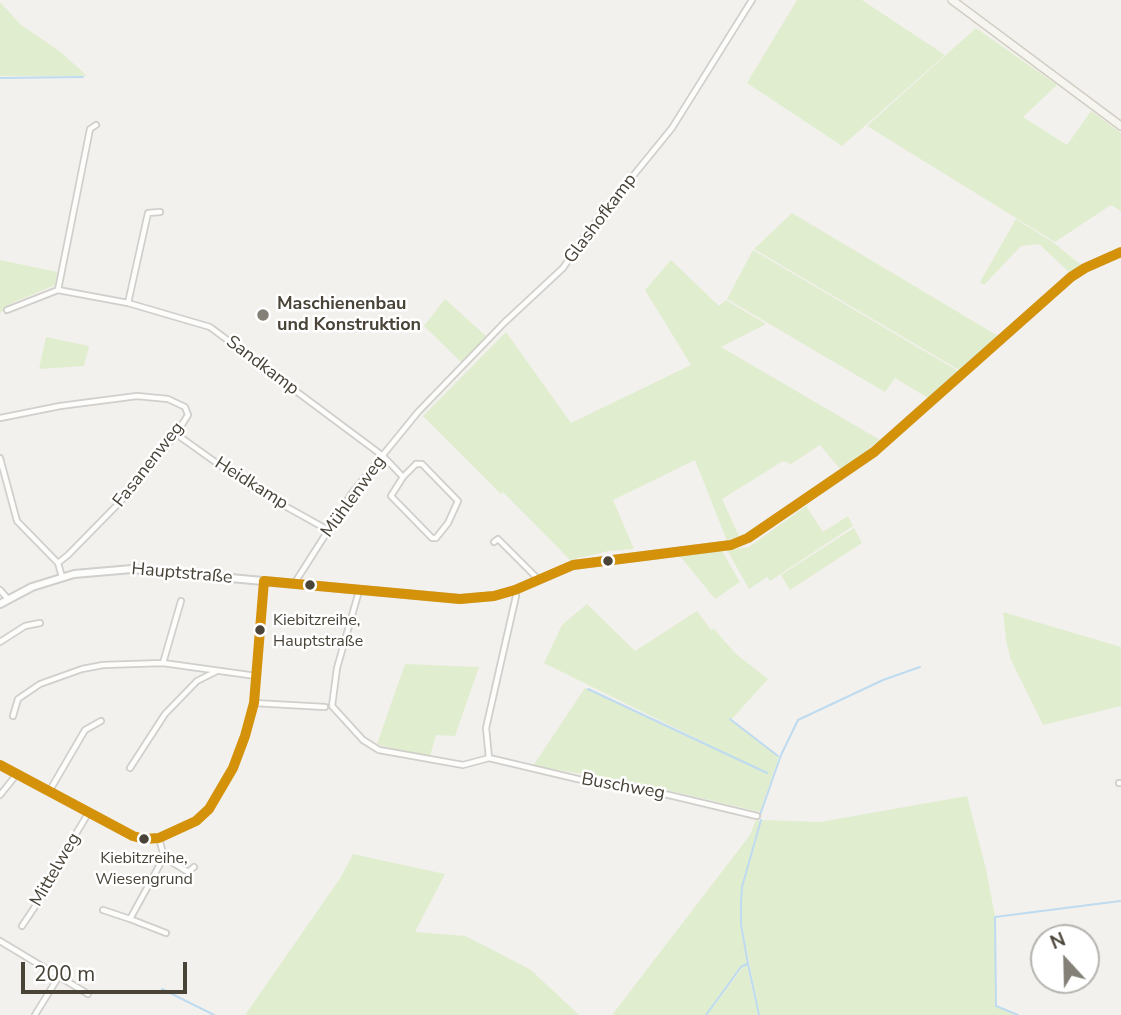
<!DOCTYPE html>
<html>
<head>
<meta charset="utf-8">
<style>
	body { margin:0 }
	#map { position:relative; width:1121px; height:1015px; overflow:hidden; background:#f3f1ed; font-family:"Nunito Sans",sans-serif }
	canvas { display:block }
	.north { position:absolute; left:1030px; top:924px; width:70px; height:70px; box-sizing:border-box; background:#fff; border:2px solid #b6b4af; border-radius:50%; rotate:338deg; font-size:19px; font-weight:700; line-height:28px; text-align:center; color:#494338 }
	.north::after { content:''; display:block; margin:auto; width:24px; height:32px; background:#848077; clip-path:polygon(50% 0,100% 100%,50% 72%,0 100%) }
	.scale { position:absolute; left:21px; top:962px; width:166px; height:32px; box-sizing:border-box; border:4px solid #494338; border-top:0; padding-left:9px; font-size:21px; line-height:24px; white-space:nowrap; color:#494338; -webkit-text-stroke:5px #fff; paint-order:stroke }
</style>
</head>
<body>
<div id="map">
<canvas width="1121" height="1015"></canvas>
<div class="north">N</div>
<div class="scale">200 m</div>
</div>
<script>
const c = document.querySelector('canvas').getContext('2d');
c.lineJoin = 'round';
function fillPath(path, color) { c.fillStyle = color; c.fill(path, 'evenodd'); }
const poly = rows => new Path2D(rows.map(r => 'M' + r).join(''));
function stroke(path, color, width, dash) { c.strokeStyle = color; c.lineWidth = width; c.lineCap = dash ? 'butt' : 'round'; c.setLineDash(dash || []); c.stroke(path); }
function label(font, color, halo, rows, align = 'center') {
  c.font = font + ' "Nunito Sans",sans-serif'; c.lineWidth = 5; c.setLineDash([]); c.textBaseline = 'middle'; c.strokeStyle = halo; c.fillStyle = color; for (const [text, x, y, turn = 0] of rows) {
    c.save(); c.translate(x, y); c.rotate((+turn || 0) * Math.PI / 180); c.textAlign = isNaN(turn) ? turn : align; if (halo) c.strokeText(text, 0, 0); c.fillText(text, 0, 0); c.restore();
  }
}
const green = poly([
	[797,0,862,0,945,55,842,146,747,83],
	[0,2,20,24,62,53,87,76,0,76],
	[976,28,1057,85,1023,117,1067,145,1091,111,1121,133,1121,211,1111,205,1055,242,867,126],
	[792,213,998,336,959,370,754,249],
	[1016,219,1054,243,1081,265,1070,273,1039,244,1021,246,984,285,980,282],
	[753,250,958,371,928,398,895,378,885,392,727,299],
	[0,260,57,272,55,285,10,304,0,313],
	[671,260,719,306,726,300,766,324,721,347,880,440,841,470,820,445,791,464,783,461,722,499,739,536,727,541,695,460,613,500,634,549,609,551,570,560,503,492,501,494,423,416,506,332,571,423,691,365,645,290],
	[445,299,487,337,462,363,424,326],
	[46,337,89,346,84,366,39,369],
	[806,506,823,532,848,516,853,526,770,581,767,577,749,589,727,550,749,547],
	[854,528,862,543,790,590,781,575],
	[722,551,740,582,715,599,680,556],
	[587,604,635,651,697,611,711,630,714,629,736,654,768,679,731,720,779,757,760,812,633,782,533,766,585,688,758,769,544,663,562,625],
	[1003,612,1121,647,1121,706,1043,725,1011,660,1006,640],
	[405,664,479,667,455,736,436,735,430,756,401,752,377,744],
	[967,796,986,869,995,916,996,1006,1016,1015,759,1015,742,924,742,887,741,924,747,964,741,967,706,1015,612,1015,750,835,756,820,760,821,743,885,762,820,820,822],
	[353,854,445,874,415,932,465,936,493,950,531,970,579,1015,245,1015,341,877],
	[747,965,758,1015,707,1015,742,968]
]);
const stream = poly([
	[0,78,83,77],
	[588,689,767,773],
	[730,719,778,756],
	[760,815,781,755,798,720,883,680,920,667],
	[162,989,214,1015],
	[706,1015,741,967,747,964],
	[759,1015,748,964,741,924,741,904,742,887,761,820],
	[1018,1015,996,1006,995,917,1120,901]
]);
const minor = poly([
	[58,290,90,129,96,125],
	[128,303,148,213,160,212],
	[7,310,58,290,128,303,210,327,383,456,403,477],
	[0,418,60,406,137,396,168,399,185,407,188,415,176,434,121,501,68,555,58,563],
	[176,434,249,486,328,530],
	[0,458,17,521,58,563,62,577],
	[416,464,422,464,458,501,448,523,436,538,432,538,391,496,403,477,416,464],
	[494,542,498,539,539,580],
	[294,584,352,493,418,412,504,323,563,268,589,230,672,128,752,0],
	[0,590,8,599],
	[359,591,337,668,332,706,363,740,379,750,463,765,489,758,586,781,631,786,757,816],
	[0,642,25,626,40,623],
	[163,663,181,601],
	[254,703,325,707],
	[13,716,18,699,40,684,82,669,103,665,163,663,256,676],
	[489,758,486,728,516,596,515,590],
	[0,765,133,836,144,839,159,838,196,821,209,809,233,768,245,736,254,703,264,581],
	[130,768,165,714,197,681,217,671],
	[1119,783,1121,783],
	[50,790,85,730,101,721],
	[0,795,17,774],
	[164,857,188,872,194,867],
	[103,910,130,919,164,857,159,838],
	[130,919,166,933],
	[22,926,42,896,53,872,89,812],
	[0,941,88,994],
	[35,1015,59,976]
]);
const tertiary = poly([
	[0,604,32,587,74,574,132,569,460,599,494,596,515,590,573,565,731,545,748,538,874,452,1071,277,1085,268,1121,252]
]);
const secondary = poly([
	[952,0,1121,126]
]);
const bus1 = poly([
	[264,581,460,599,494,596,515,590,573,565,731,545,748,538,874,452,1071,277,1085,268,1121,252],
	[0,765,133,836,144,839,159,838,196,821,209,809,233,768,245,736,254,703,264,581]
]);
const markers = [
	[263,315,7,"#848077"],
	[608,561,6,"#494338"],
	[310,585,6,"#494338"],
	[260,630,6,"#494338"],
	[144,839,6,"#494338"]
];
const busNames = [
	["Kiebitzreihe,",273,621],
	["Hauptstraße",273,642],
	["Kiebitzreihe,",144,859,"center"],
	["Wiesengrund",144,880,"center"]
];
const streetNames = [
	["Glashofkamp",601,219,-53],
	["Sandkamp",262,366,37],
	["Fasanenweg",149,465,-52],
	["Heidkamp",251,484,32],
	["Mühlenweg",354,497,-54],
	["Hauptstraße",182,574,5],
	["Buschweg",623,787,10],
	["Mittelweg",56,870,-60]
];
const poiNames = [
	["Maschienenbau",277,305],
	["und Konstruktion",277,326]
];
fillPath(green, '#e0edce');
stroke(stream, '#bedbf0', 2);
stroke(minor, '#d1cfcb', 8);
stroke(tertiary, '#d1cfcb', 10);
stroke(secondary, '#d2cec4', 10);
stroke(minor, '#fdfdfc', 4.5);
stroke(tertiary, '#fdfdfc', 6);
stroke(secondary, '#f7f5f0', 7);
stroke(bus1, '#d4920b', 10);
for (const [x, y, r, color] of markers) { const dot = new Path2D(); dot.arc(x, y, r, 0, 2 * Math.PI); c.fillStyle = color; c.fill(dot); stroke(dot, '#fff', 2.5); }
label('16px', '#494338', '#fff', busNames, 'left');
label('18px', '#494338', '#fff', streetNames);
label('bold 18px', '#494338', '#fff', poiNames, 'left');
</script>
</body>
</html>
